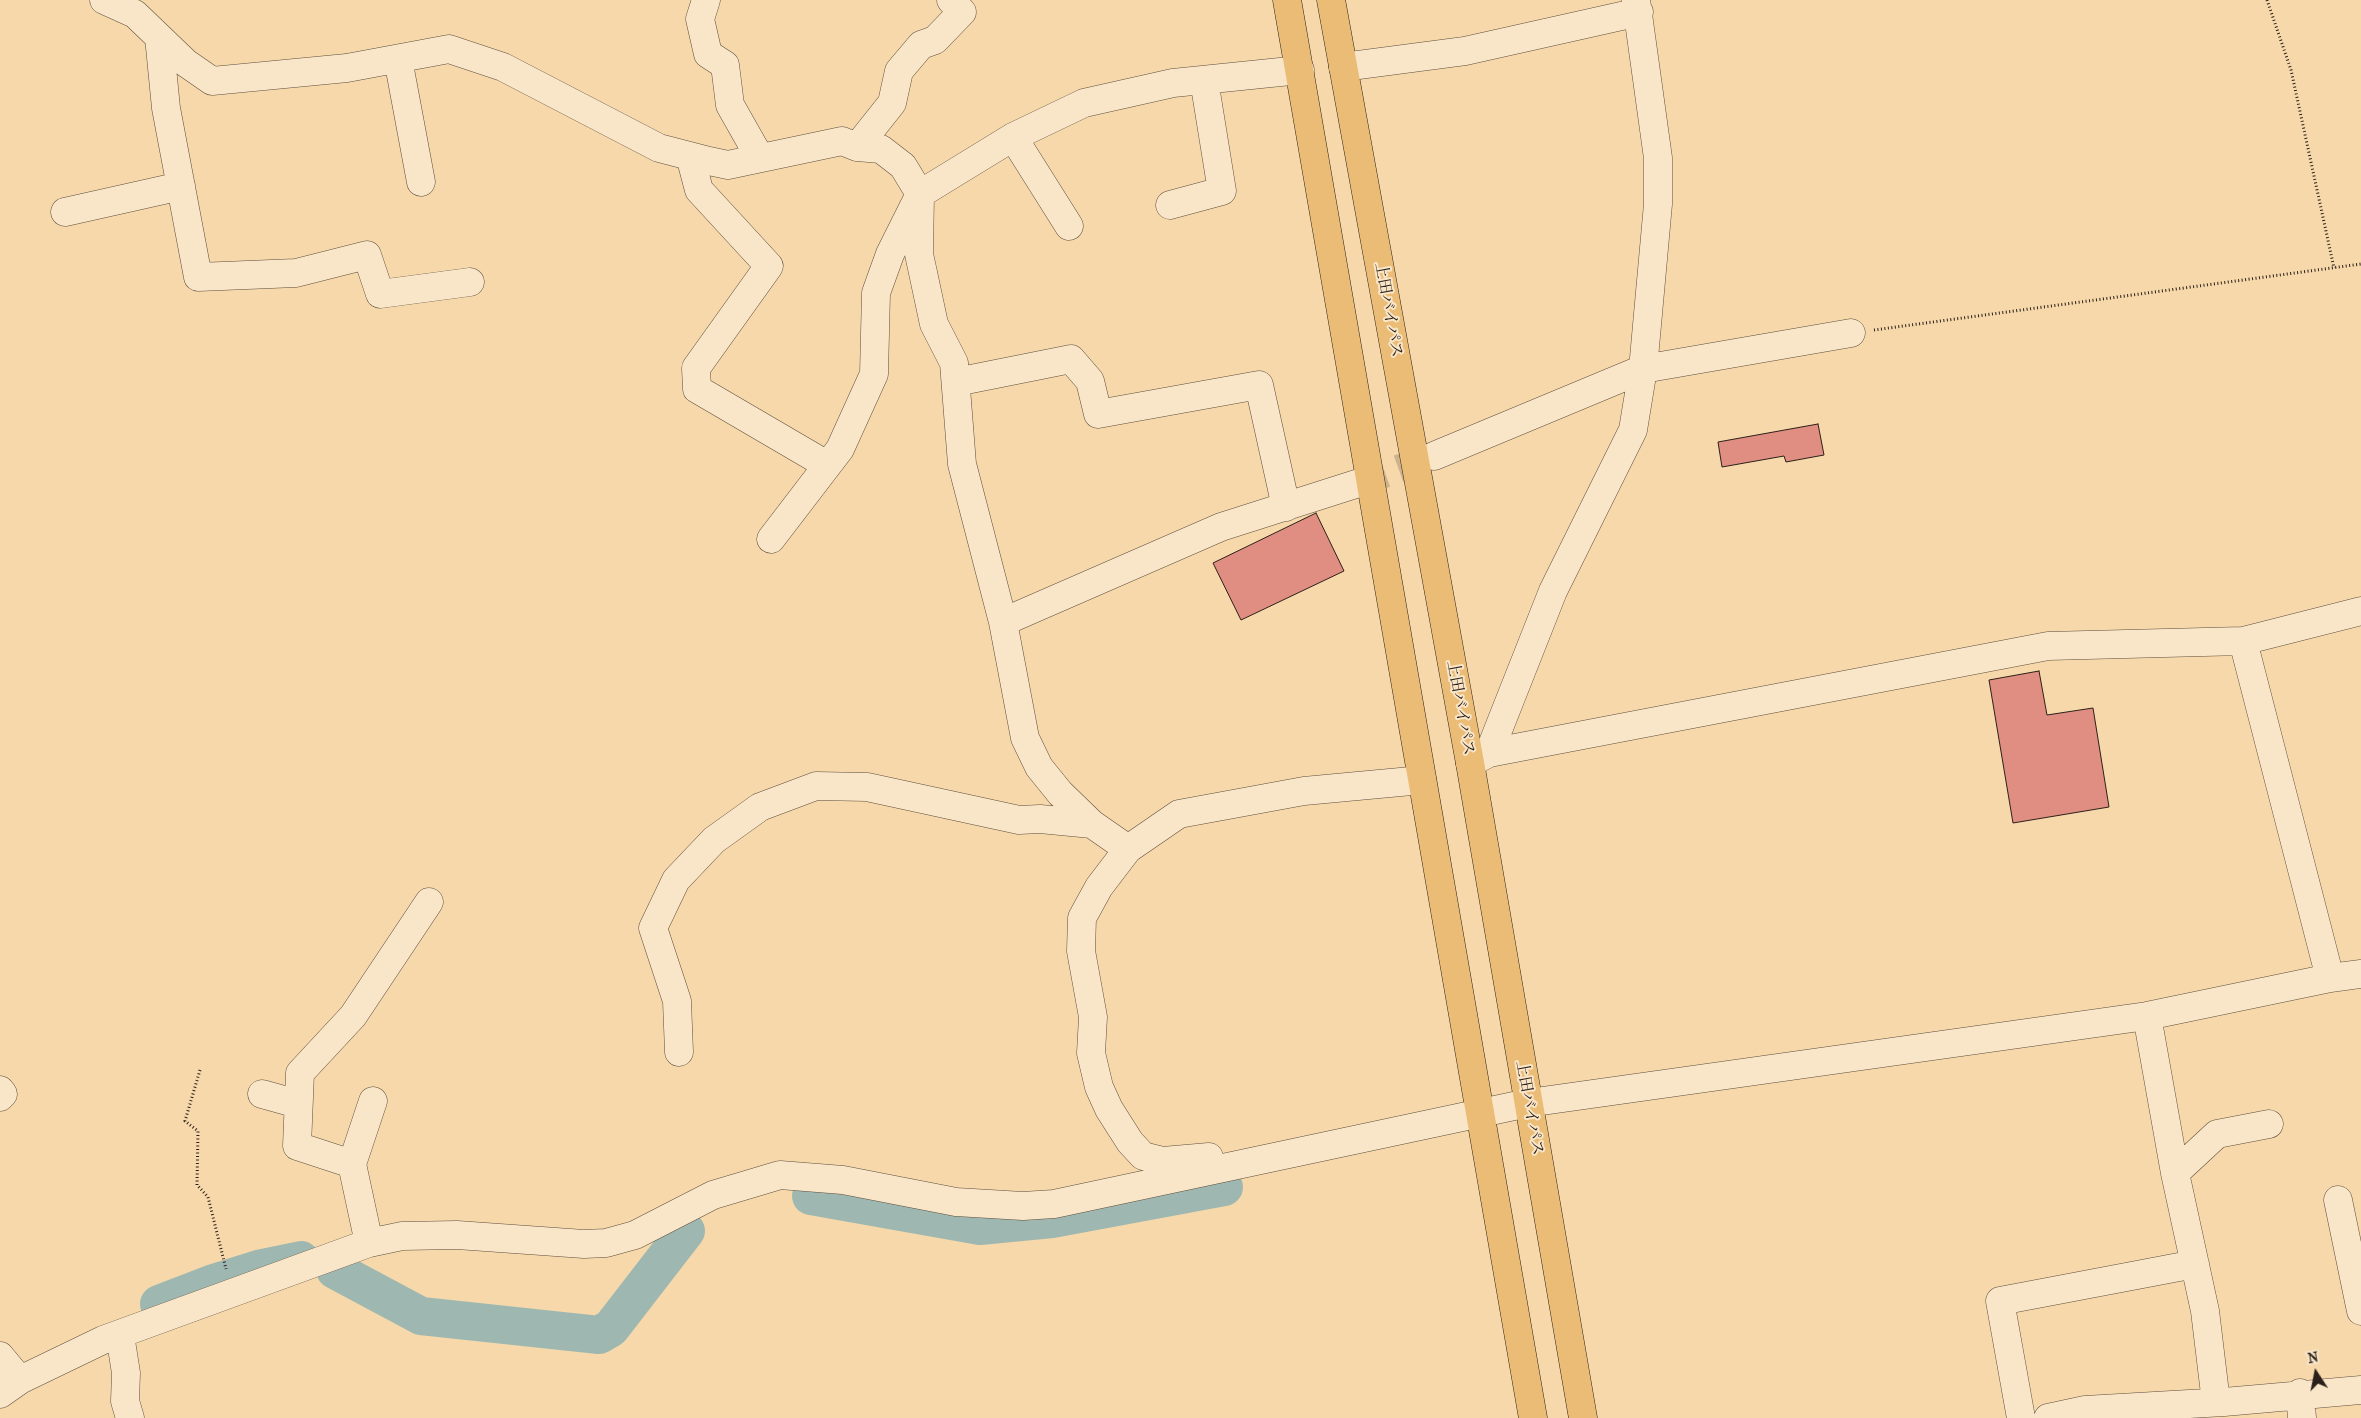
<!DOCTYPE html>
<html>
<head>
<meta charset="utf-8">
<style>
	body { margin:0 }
	#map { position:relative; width:2361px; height:1418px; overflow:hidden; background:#f6d8aa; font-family:"IM FELL French Canon",serif }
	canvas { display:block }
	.north { position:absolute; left:2291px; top:1348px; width:50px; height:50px; -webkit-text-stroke:4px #f9e6c8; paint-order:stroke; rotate:349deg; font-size:14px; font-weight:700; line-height:20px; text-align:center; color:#2b2019 }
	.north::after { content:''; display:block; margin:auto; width:18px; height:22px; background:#2b2019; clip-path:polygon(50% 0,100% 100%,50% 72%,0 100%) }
</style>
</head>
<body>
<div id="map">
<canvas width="2361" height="1418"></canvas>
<div class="north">N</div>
</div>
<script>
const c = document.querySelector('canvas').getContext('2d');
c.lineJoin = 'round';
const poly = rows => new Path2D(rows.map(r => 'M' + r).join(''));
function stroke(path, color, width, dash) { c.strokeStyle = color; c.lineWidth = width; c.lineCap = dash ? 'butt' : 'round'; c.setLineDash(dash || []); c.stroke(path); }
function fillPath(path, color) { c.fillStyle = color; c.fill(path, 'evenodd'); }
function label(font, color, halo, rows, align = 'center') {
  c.font = font + ' "IM FELL French Canon","Noto Serif JP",serif'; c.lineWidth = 4; c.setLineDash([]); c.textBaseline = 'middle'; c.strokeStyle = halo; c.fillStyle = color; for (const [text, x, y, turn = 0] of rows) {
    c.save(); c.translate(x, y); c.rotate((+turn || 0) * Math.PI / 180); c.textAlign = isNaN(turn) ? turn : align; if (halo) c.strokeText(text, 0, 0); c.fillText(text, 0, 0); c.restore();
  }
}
const river = poly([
	[811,1196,980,1226,1052,1219,1224,1187],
	[335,1270,421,1316,599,1335,611,1328,686,1231],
	[159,1304,211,1284,262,1268,301,1260]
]);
const building = poly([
	[1818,424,1824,455,1786,462,1784,456,1722,467,1718,442,1818,424],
	[1316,513,1344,571,1241,620,1213,563,1316,513],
	[2039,671,2047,715,2093,708,2109,807,2013,823,1989,680,2039,671]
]);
const minorTunnel = poly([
	[1359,483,1434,456]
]);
const path = poly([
	[2267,0,2291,70,2334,268],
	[1874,330,2361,264],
	[200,1070,185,1121,198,1131,197,1185,208,1197,226,1269]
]);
const minor = poly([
	[104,0,135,14,186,63,212,81,347,68,449,49,503,67,659,148,709,161,728,165,842,141,857,147,881,149,903,166,920,194,919,254,934,324,954,363,962,464,1003,622,1025,738,1039,767,1060,793,1092,824,1128,849],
	[706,0,700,19,708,54,725,65,730,105,760,158],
	[159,37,166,108,198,277,296,273,367,255,380,294,470,282],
	[398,59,421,182],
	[1343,67,1465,51,1639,12],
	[1013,137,1069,226],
	[857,147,892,103,899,71,921,45,935,40,962,12,951,0],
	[690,156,699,190,769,266,696,368,697,389,827,465],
	[1170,205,1222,191,1204,80],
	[65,212,181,186],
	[956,382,1071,359,1090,381,1098,414,1259,385,1286,507],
	[1434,456,1643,369,1851,333],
	[771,539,840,449,874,374,876,293,890,254,920,194,1013,137,1084,103,1173,83,1300,70],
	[1003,622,1221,527,1359,483],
	[2243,641,2330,978],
	[1489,753,1553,591,1633,430,1643,369,1658,204,1658,158,1636,0],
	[1470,763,1489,753,2048,646,2243,641,2361,611],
	[2147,1016,2175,1173,2205,1311,2216,1402],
	[679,1052,677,1001,653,928,676,880,714,840,760,807,816,786,867,787,1019,820,1040,819,1092,824],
	[0,1090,3,1094,0,1097],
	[262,1094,298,1104],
	[1209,1157,1163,1161,1143,1156,1130,1142,1109,1109,1099,1087,1091,1053,1093,1017,1081,951,1082,918,1099,887,1128,849,1179,814,1304,791,1422,780],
	[352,1164,373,1101],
	[2175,1173,2217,1134,2269,1124],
	[2338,1200,2361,1311],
	[369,1243,352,1164,297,1146,300,1073,353,1016,429,902],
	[120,1335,126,1373,125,1401,130,1418],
	[0,1356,20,1380],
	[2300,1393,2302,1418],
	[0,1394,20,1380,103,1340,369,1243,402,1236,457,1235,584,1244,606,1243,635,1235,713,1195,780,1175,843,1180,956,1202,1023,1206,1054,1204,1528,1103,2147,1016,2330,978,2361,974],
	[2021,1418,2000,1301,2195,1264],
	[2048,1418,2085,1410,2224,1402,2361,1390]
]);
const highway = poly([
	[1287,0,1533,1418],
	[1331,0,1470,763,1583,1418]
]);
const streetNames = [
	["上田バイパス",1388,310,80],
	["上田バイパス",1460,708,80],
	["上田バイパス",1529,1108,80]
];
stroke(river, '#9eb8b1', 38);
fillPath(building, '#e18e82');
stroke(building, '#2b2019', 1);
stroke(minorTunnel, '#cdb38d', 28, [28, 14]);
stroke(minor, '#5e4e3d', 29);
stroke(highway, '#2b2019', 29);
stroke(path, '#2b2019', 3, [1, 2.5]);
stroke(minor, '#f9e6c8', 28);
stroke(highway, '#ebbc75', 28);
label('16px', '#2b2019', '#f9e6c8', streetNames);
</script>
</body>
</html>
